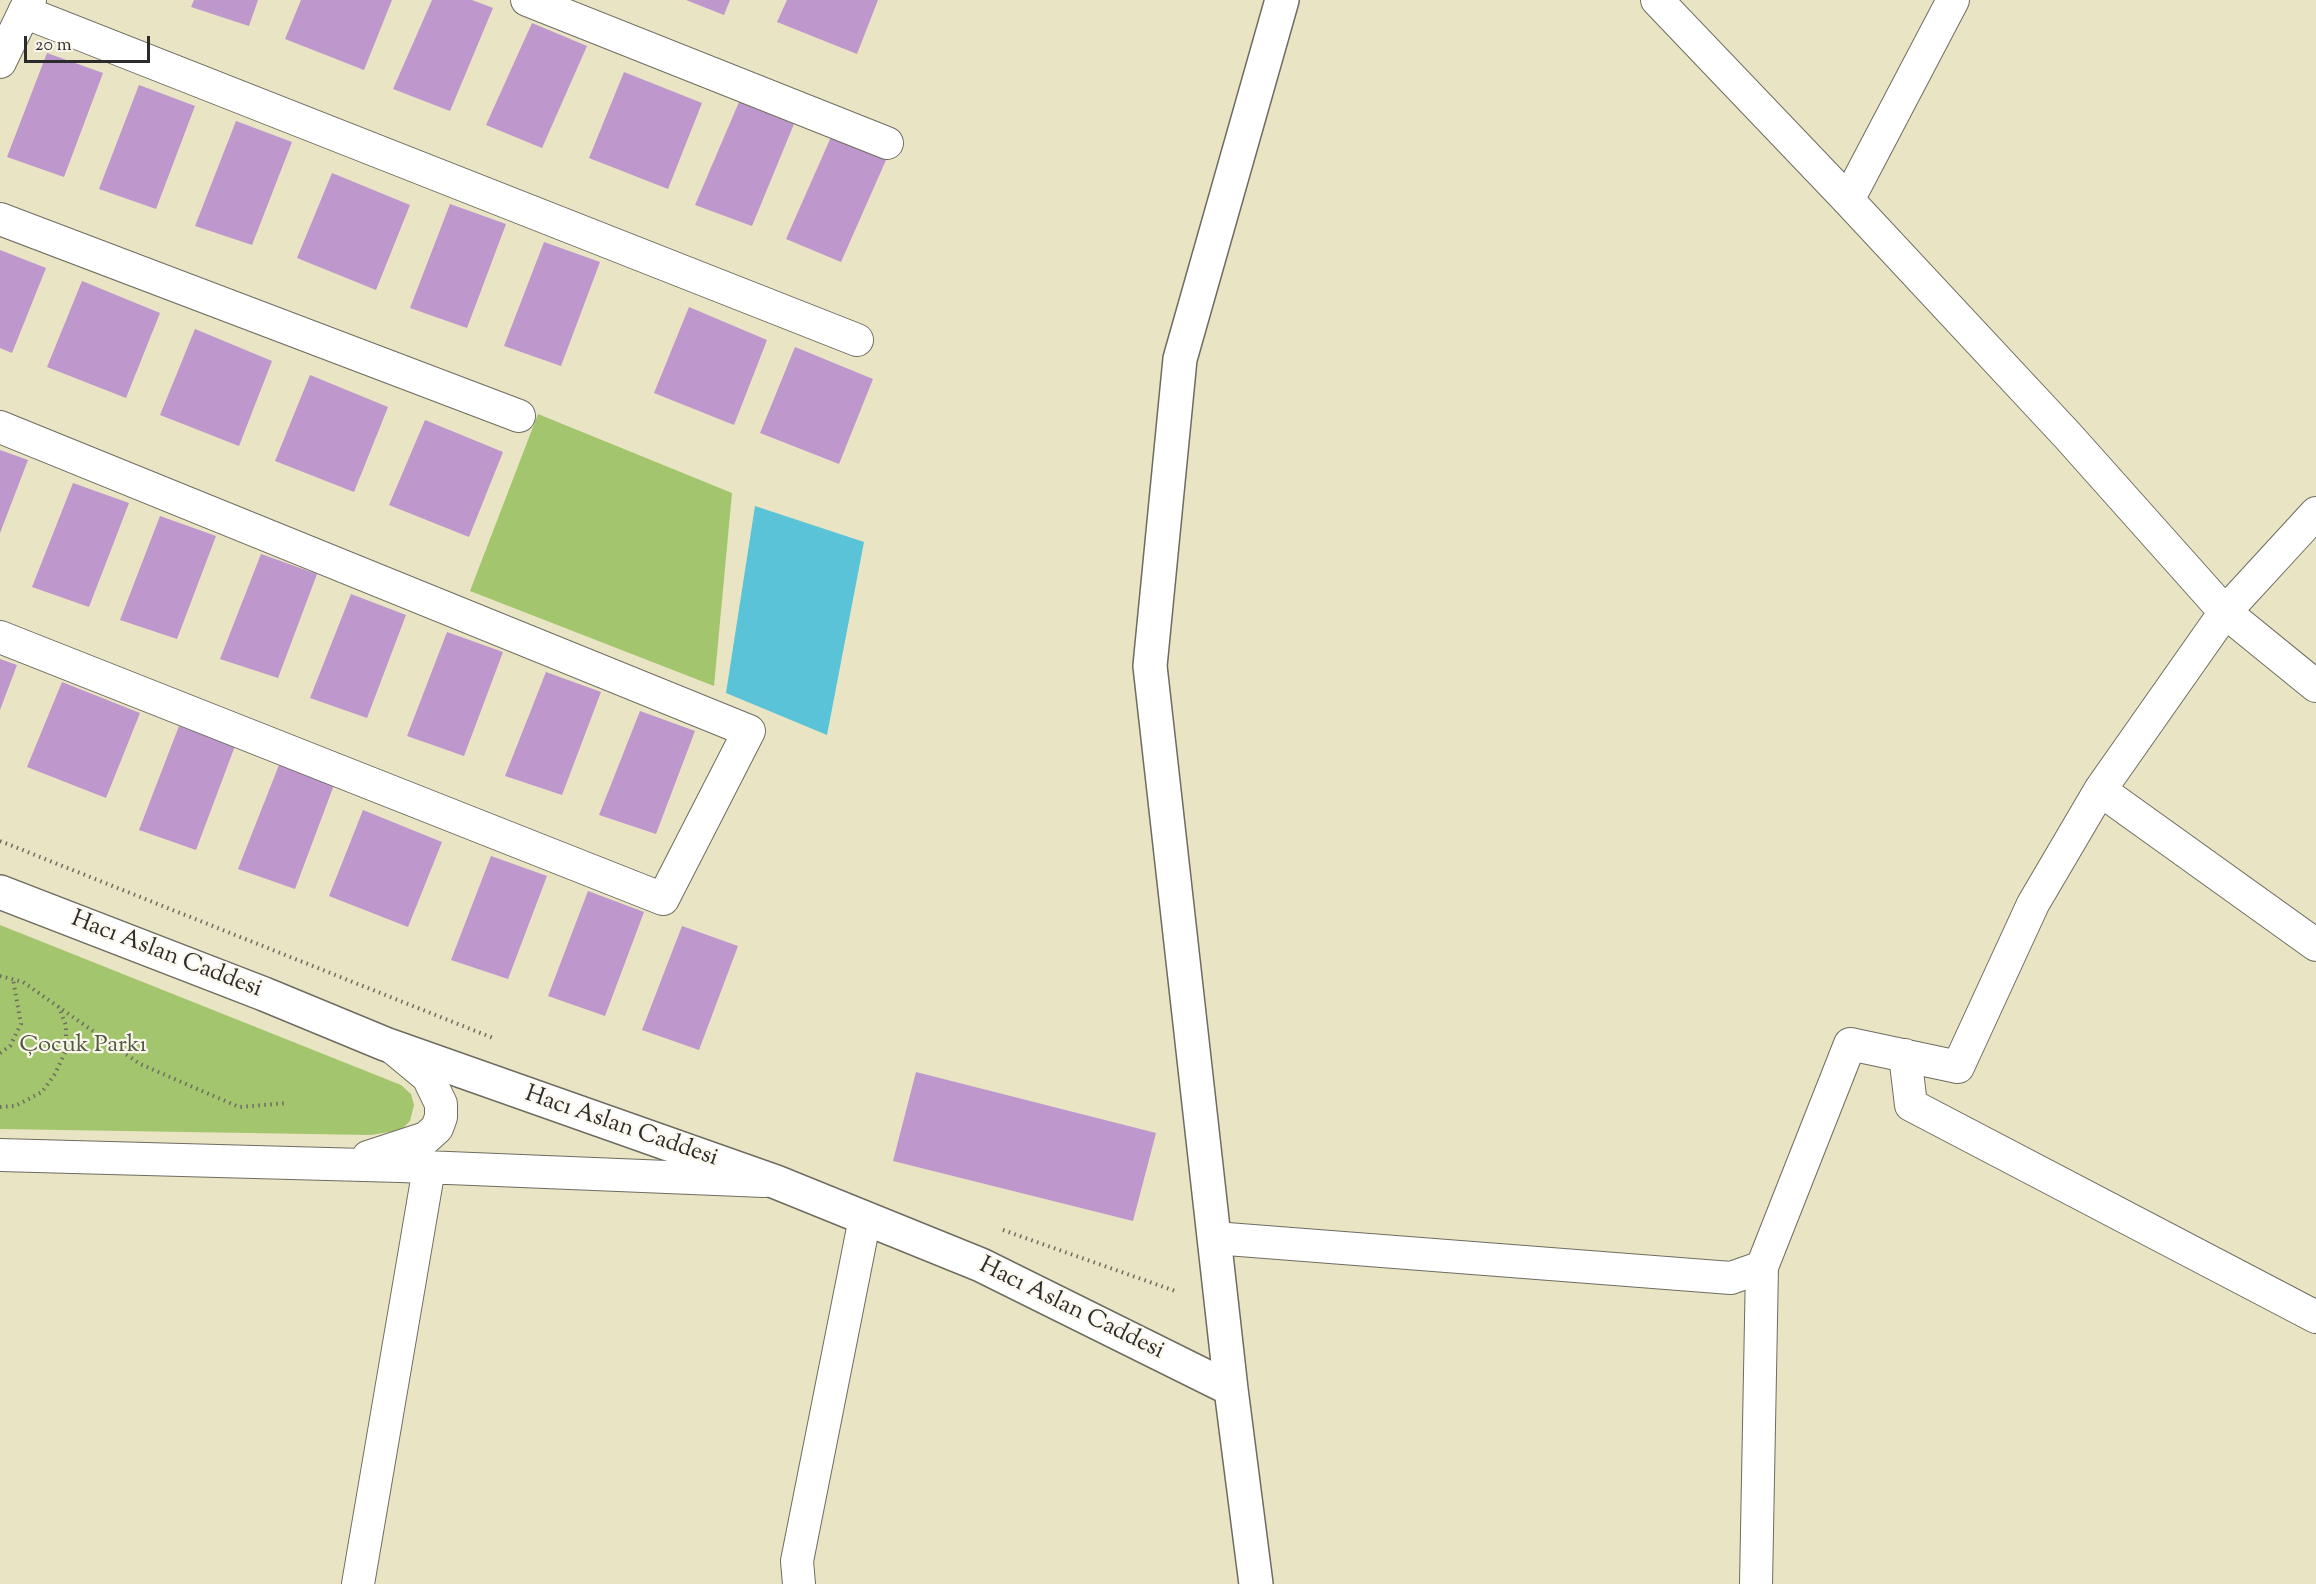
<!DOCTYPE html>
<html>
<head>
<meta charset="utf-8">
<style>
	body { margin:0 }
	#map { position:relative; width:2316px; height:1584px; overflow:hidden; background:#e9e4c4; font-family:"Sorts Mill Goudy",serif }
	canvas { display:block }
	.scale { position:absolute; left:24px; top:36px; width:126px; height:27px; box-sizing:border-box; border:3px solid #2b2b2b; border-top:0; padding-left:8px; font-size:18px; line-height:21px; white-space:nowrap; color:#2b2b2b; -webkit-text-stroke:4px #fbf7ec; paint-order:stroke }
</style>
</head>
<body>
<div id="map">
<canvas width="2316" height="1584"></canvas>
<div class="scale">20 m</div>
</div>
<script>
const c = document.querySelector('canvas').getContext('2d');
c.lineJoin = 'round';
function fillPath(path, color) { c.fillStyle = color; c.fill(path, 'evenodd'); }
const poly = rows => new Path2D(rows.map(r => 'M' + r).join(''));
function stroke(path, color, width, dash) { c.strokeStyle = color; c.lineWidth = width; c.lineCap = dash ? 'butt' : 'round'; c.setLineDash(dash || []); c.stroke(path); }
function label(font, color, halo, rows, align = 'center') {
  c.font = font + ' "Sorts Mill Goudy",serif'; c.lineWidth = 4.5; c.setLineDash([]); c.textBaseline = 'middle'; c.strokeStyle = halo; c.fillStyle = color; for (const [text, x, y, turn = 0] of rows) {
    c.save(); c.translate(x, y); c.rotate((+turn || 0) * Math.PI / 180); c.textAlign = isNaN(turn) ? turn : align; if (halo) c.strokeText(text, 0, 0); c.fillText(text, 0, 0); c.restore();
  }
}
const green = poly([
	[538,414,732,493,714,686,470,591],
	[0,925,401,1085,411,1094,414,1105,410,1121,401,1130,371,1135,0,1129]
]);
const water = poly([
	[755,506,864,542,827,735,726,693]
]);
const building = poly([
	[194,0,258,0,249,26,191,7],
	[301,0,392,0,364,70,285,39],
	[432,0,472,0,493,8,450,111,393,89],
	[686,0,730,0,724,15],
	[787,0,878,0,857,54,777,22],
	[532,23,587,46,542,148,486,125],
	[47,53,103,73,64,177,7,157],
	[624,72,702,103,668,189,589,158],
	[139,85,195,106,156,209,99,189],
	[739,102,794,124,752,226,695,205],
	[236,121,292,142,252,245,195,226],
	[831,137,886,160,841,262,786,239],
	[332,173,410,205,376,290,297,258],
	[450,204,506,224,467,328,410,308],
	[544,242,600,262,561,366,504,346],
	[0,250,46,268,12,353,0,348],
	[82,281,160,313,126,398,47,367],
	[689,307,767,340,734,425,654,393],
	[195,329,272,361,239,446,160,415],
	[795,347,873,379,839,464,760,433],
	[310,375,388,407,354,492,275,461],
	[425,420,503,452,469,537,389,505],
	[0,450,28,460,0,533],
	[73,483,129,503,89,607,32,587],
	[160,516,216,536,177,639,120,620],
	[261,554,317,574,278,678,220,659],
	[351,594,406,615,367,718,310,698],
	[447,632,503,652,464,756,407,736],
	[0,659,17,665,0,710],
	[546,672,601,692,562,795,505,776],
	[62,682,140,713,106,798,27,767],
	[640,711,695,731,656,834,599,815],
	[179,726,235,746,196,850,139,830],
	[279,765,334,785,295,889,238,869],
	[363,810,442,842,408,927,329,896],
	[491,856,547,876,508,979,451,960],
	[588,891,644,912,605,1016,548,996],
	[682,926,738,946,699,1050,642,1030],
	[916,1072,1156,1133,1133,1221,893,1161]
]);
const path = poly([
	[0,841,493,1038],
	[0,976,23,982,140,1064,239,1107,288,1103],
	[0,1053,10,1046,21,1024,13,979],
	[0,1107,15,1106,42,1092,55,1074,66,1050,66,1026,59,1007],
	[1003,1230,1175,1291]
]);
const street = poly([
	[527,0,887,143],
	[1657,0,1848,200,2068,436,2225,612,2316,686],
	[24,12,857,340],
	[0,62,30,0],
	[1848,200,1953,0],
	[0,219,519,416],
	[0,427,749,731,663,899,0,637],
	[2100,790,2316,945],
	[1905,1055,1911,1105,2316,1317],
	[0,1155,400,1166,764,1181],
	[368,1157,426,1138,437,1128,441,1117,441,1104,428,1077,393,1048],
	[1214,1238,1731,1278,1762,1267,1850,1044,1958,1067,2033,904,2100,790,2225,612,2316,513],
	[358,1584,429,1168],
	[799,1584,797,1561,865,1218],
	[1756,1584,1762,1267]
]);
const secondary = poly([
	[0,892,264,994,385,1044,776,1182,981,1265,1231,1389],
	[1256,1584,1231,1389,1150,666,1180,359,1282,0]
]);
const streetNames = [
	["Hacı Aslan Caddesi",166,956,21],
	["Hacı Aslan Caddesi",621,1128,19],
	["Hacı Aslan Caddesi",1071,1310,26]
];
const parkNames = [
	["Çocuk Parkı",83,1047]
];
fillPath(green, '#a3c56e');
fillPath(water, '#5bc3d8');
fillPath(building, '#be97cd');
stroke(street, '#6e6c61', 34);
stroke(secondary, '#6e6c61', 36);
stroke(path, '#6e6c61', 4, [1.5, 4.5]);
stroke(street, '#fff', 32);
stroke(secondary, '#fff', 33);
label('24px', '#2b2b2b', '#fbf7ec', streetNames);
label('24px', '#4f593f', '#fbf7ec', parkNames);
</script>
</body>
</html>
